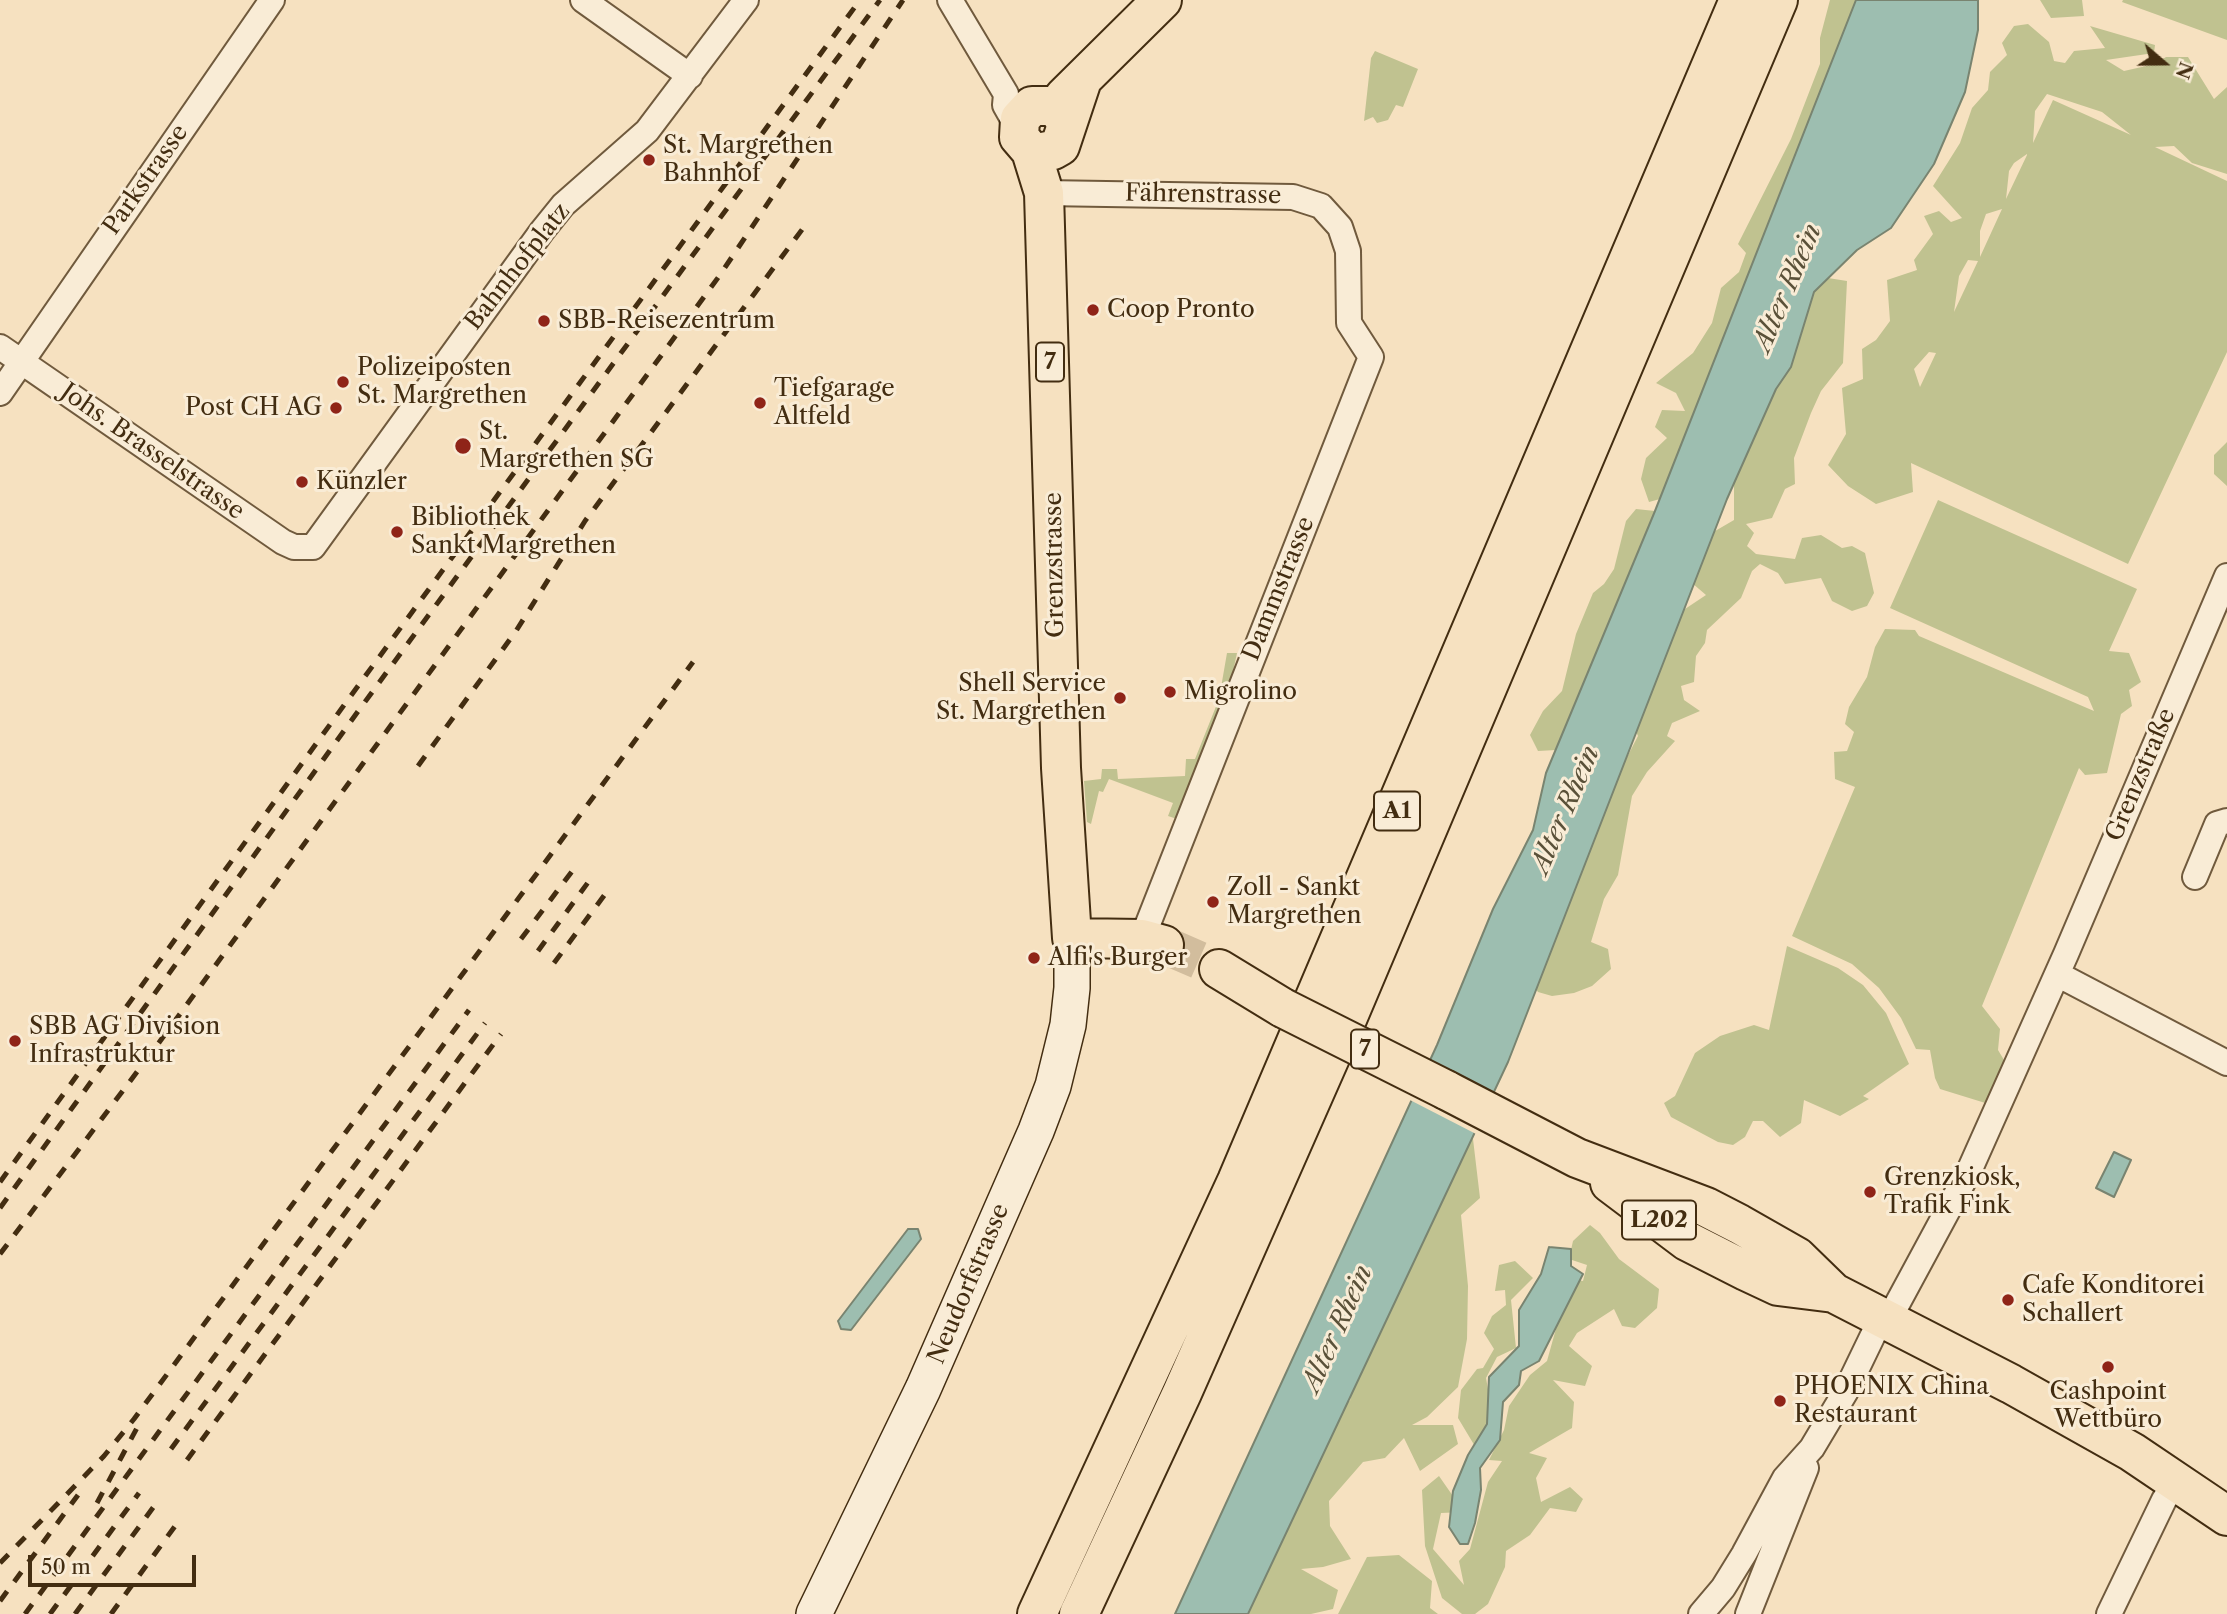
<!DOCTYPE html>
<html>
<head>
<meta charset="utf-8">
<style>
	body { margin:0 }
	#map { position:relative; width:2227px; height:1614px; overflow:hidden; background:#f6e1c0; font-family:"Libre Caslon Text",serif }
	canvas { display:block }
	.north { position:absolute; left:2129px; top:28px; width:70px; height:70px; -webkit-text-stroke:5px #f9ecd6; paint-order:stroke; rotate:110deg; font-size:19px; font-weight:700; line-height:28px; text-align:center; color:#432d11 }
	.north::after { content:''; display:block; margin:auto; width:24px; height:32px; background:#432d11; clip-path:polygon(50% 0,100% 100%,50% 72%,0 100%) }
	.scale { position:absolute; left:28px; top:1555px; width:168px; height:32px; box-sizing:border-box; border:4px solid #432d11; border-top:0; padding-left:9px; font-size:21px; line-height:24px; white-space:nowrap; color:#432d11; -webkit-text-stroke:5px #f9ecd6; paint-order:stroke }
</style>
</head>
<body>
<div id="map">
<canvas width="2227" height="1614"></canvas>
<div class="north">N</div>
<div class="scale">50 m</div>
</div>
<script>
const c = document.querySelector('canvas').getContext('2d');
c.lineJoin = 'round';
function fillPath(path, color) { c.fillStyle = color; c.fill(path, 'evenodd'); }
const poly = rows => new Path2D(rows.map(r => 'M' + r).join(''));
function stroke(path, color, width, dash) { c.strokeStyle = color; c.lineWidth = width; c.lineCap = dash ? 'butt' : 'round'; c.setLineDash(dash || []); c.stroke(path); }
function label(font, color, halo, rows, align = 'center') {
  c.font = font + ' "Libre Caslon Text",serif'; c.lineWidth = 6; c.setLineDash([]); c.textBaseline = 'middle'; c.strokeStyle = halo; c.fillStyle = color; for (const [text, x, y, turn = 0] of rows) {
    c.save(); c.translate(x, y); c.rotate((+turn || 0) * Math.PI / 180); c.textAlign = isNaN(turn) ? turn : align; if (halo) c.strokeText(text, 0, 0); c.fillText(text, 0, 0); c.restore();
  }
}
const green = poly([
	[1830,0,1866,0,1800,144,1660,499,1649,502,1641,479,1646,458,1667,438,1655,427,1662,410,1685,411,1676,393,1656,383,1693,353,1712,323,1721,288,1739,272,1746,253,1738,244,1791,139,1820,64,1820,38],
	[2040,0,2082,0,2084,16,2051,18],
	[2123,0,2227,0,2227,40,2122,2],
	[2028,24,2049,42,2054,61,2065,63,2074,51,2105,48,2090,26,2155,45,2154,53,2106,60,2124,71,2155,64,2166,57,2188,57,2214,99,2227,87,2227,174,2192,163,2174,146,2155,147,2227,181,2227,352,2128,564,1911,463,1913,492,1876,504,1848,486,1828,465,1846,434,1842,388,1863,379,1862,349,1876,340,1890,321,1887,280,1917,270,1914,260,1933,234,1924,216,1939,211,1951,222,1962,218,1933,186,1960,143,1972,108,1988,90,1990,72,2007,55,2002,43,2014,26],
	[2047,94,2102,112,2131,135,2053,100,2033,143,2035,111],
	[2027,154,2027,155,2006,199,2009,171,2014,163],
	[2002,209,1980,257,1980,231,1986,214],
	[1968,260,1978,261,1954,312,1959,276],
	[1929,352,1936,353,1920,387,1914,369],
	[1375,51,1418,69,1403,107,1396,105,1388,120,1377,123,1373,117,1364,121,1371,58],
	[1828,278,1847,281,1843,363,1821,391,1811,413,1794,458,1795,484,1785,489,1772,518,1746,524,1754,533,1747,546,1756,554,1795,559,1802,538,1821,535,1842,548,1852,546,1865,553,1874,593,1867,606,1852,611,1832,601,1821,578,1785,584,1778,573,1760,564,1752,571,1741,598,1707,630,1705,643,1696,656,1694,682,1681,686,1684,700,1700,711,1672,723,1667,736,1675,741,1647,772,1632,796,1618,875,1604,899,1591,942,1608,949,1611,969,1592,986,1574,993,1552,996,1538,992,1530,981,1542,957,1555,942,1554,898,1638,736,1631,720,1670,619,1706,595,1692,583,1710,534,1734,520,1734,471,1811,294],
	[2227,442,2227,486,2214,474,2214,455],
	[1938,500,2137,589,2109,651,2129,653,2141,682,2129,690,2132,706,2121,714,2107,773,2085,775,2079,768,1982,1006,2000,1029,1998,1050,2007,1065,1995,1106,1940,1089,1935,1078,1930,1050,1916,1049,1901,1018,1879,988,1852,964,1792,936,1855,787,1835,779,1834,752,1847,751,1854,732,1845,724,1849,707,1867,677,1875,647,1885,629,1915,630,1919,636,2094,711,2088,697,1890,608],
	[1636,509,1655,511,1556,750,1538,751,1530,735,1543,711,1562,691,1576,634,1593,593,1604,584,1614,569,1626,521],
	[1227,653,1237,653,1227,700,1177,819,1168,816,1173,803,1109,779,1103,792,1099,791,1091,824,1087,822,1084,781,1101,779,1102,769,1117,769,1118,779,1185,776,1186,759,1195,759,1219,699],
	[1787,946,1838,968,1863,985,1886,1013,1909,1064,1863,1096,1869,1099,1840,1116,1804,1100,1801,1123,1780,1137,1763,1121,1753,1121,1745,1137,1733,1145,1718,1142,1671,1117,1664,1103,1675,1096,1695,1053,1720,1036,1754,1025,1769,1030],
	[1473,1139,1480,1198,1461,1215,1468,1286,1467,1339,1458,1387,1427,1417,1412,1425,1453,1425,1458,1444,1420,1471,1404,1438,1385,1458,1363,1462,1329,1501,1330,1526,1351,1559,1323,1567,1301,1569,1338,1590,1333,1609,1311,1614,1232,1614,1315,1410,1350,1401,1355,1375,1435,1155],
	[1590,1225,1600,1233,1619,1259,1659,1289,1657,1308,1635,1328,1622,1326,1614,1309,1577,1333,1569,1346,1592,1366,1585,1386,1553,1380,1574,1402,1572,1428,1529,1453,1547,1458,1536,1478,1541,1502,1570,1487,1583,1499,1576,1512,1550,1508,1530,1535,1506,1551,1505,1567,1488,1604,1475,1614,1462,1614,1442,1598,1425,1546,1422,1490,1439,1476,1464,1512,1441,1513,1433,1549,1464,1585,1459,1561,1470,1549,1488,1482,1502,1461,1489,1460,1504,1430,1509,1406,1530,1375,1547,1361,1562,1307,1561,1277,1583,1281,1587,1265,1569,1259,1573,1241],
	[1515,1261,1533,1278,1511,1300,1516,1348,1497,1357,1486,1378,1490,1400,1488,1441,1476,1448,1458,1418,1461,1390,1477,1369,1483,1368,1494,1349,1484,1333,1492,1316,1506,1305,1505,1290,1495,1291,1499,1265],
	[1399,1555,1432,1581,1430,1608,1438,1614,1338,1614,1367,1557]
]);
const water = poly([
	[1856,0,1978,0,1978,30,1965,92,1934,164,1891,228,1857,250,1814,292,1791,367,1776,389,1727,499,1508,1062,1248,1614,1175,1614,1437,1045,1493,909,1533,830,1546,773,1655,511,1856,0],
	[2114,1152,2131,1160,2114,1197,2096,1188,2114,1152],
	[908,1229,918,1229,921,1239,851,1330,841,1329,838,1321,908,1229],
	[1549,1247,1571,1249,1571,1266,1583,1274,1539,1361,1521,1371,1519,1385,1503,1402,1500,1440,1480,1468,1481,1490,1475,1523,1468,1544,1460,1544,1449,1527,1453,1491,1468,1455,1487,1424,1489,1377,1519,1346,1519,1310,1541,1274,1549,1247]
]);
const pier = poly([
	[1423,1067,1492,1103,1478,1135,1408,1099]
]);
const primaryTunnel = poly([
	[1164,945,1219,969]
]);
const street = poly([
	[583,0,690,76],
	[950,0,1006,94,1005,105,1018,128],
	[1044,193,1293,197,1321,206,1340,227,1348,251,1349,323,1371,357,1142,939],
	[0,347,283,542,294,547,313,547,542,231,563,205,647,131,746,0],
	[0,393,272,0],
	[2195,877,2217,824,2227,821],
	[2057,974,2227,1063],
	[1701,1614,1723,1588,1744,1554,1785,1478,1812,1448,1846,1391,1874,1333,1895,1308,1970,1169,2066,954,2227,576],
	[1748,1614,1806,1468],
	[2109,1614,2164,1500,2177,1480]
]);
const secondary = poly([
	[814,1614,923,1389,1036,1131,1053,1086,1068,1025,1072,988,1072,938]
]);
const primary = poly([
	[1064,97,1162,0],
	[1066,123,1059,110,1052,106,1032,106,1020,119,1019,137,1031,151,1038,153,1053,150,1060,146,1082,80],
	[1031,151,1044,193,1061,768,1072,938,1142,939,1164,945],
	[1219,969,1283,1008],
	[1446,1090,1577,1158,1706,1207,1739,1224,1797,1257,1834,1293,2011,1384,2132,1452,2227,1516],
	[1610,1183,1687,1241,1746,1271,1778,1286,1834,1293]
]);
const highway = poly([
	[1037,1614,1237,1181,1739,0],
	[1079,1614,1182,1393,1347,1019,1778,0]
]);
const rail = poly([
	[418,766,516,631,585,521,804,227],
	[521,939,576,866],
	[538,951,592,877],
	[554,963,609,889],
	[0,1182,347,701,860,0],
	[0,1208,359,710,880,0],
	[0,1254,158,1044,720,275,903,0],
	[171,1449,485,1023],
	[187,1460,501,1034],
	[97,1503,138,1426],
	[0,1563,104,1456,134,1419,693,662],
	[0,1601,78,1495],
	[25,1614,469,1010],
	[50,1614,139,1493],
	[75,1614,155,1505],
	[111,1614,178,1522]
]);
const primaryBridge = poly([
	[1283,1008,1446,1090]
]);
const markers = [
	[649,160,7,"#8f2418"],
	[1093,310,7,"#8f2418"],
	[544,321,7,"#8f2418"],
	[343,382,7,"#8f2418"],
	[760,403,7,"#8f2418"],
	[336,408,7,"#8f2418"],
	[463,446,9,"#8f2418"],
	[302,482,7,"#8f2418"],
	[397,532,7,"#8f2418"],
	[1170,692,7,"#8f2418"],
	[1120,698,7,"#8f2418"],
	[1213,902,7,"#8f2418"],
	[1034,958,7,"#8f2418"],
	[15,1041,7,"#8f2418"],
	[1870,1192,7,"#8f2418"],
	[2008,1300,7,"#8f2418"],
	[2108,1367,7,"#8f2418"],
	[1780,1401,7,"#8f2418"]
];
const shields = [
	[1050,362,28],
	[1397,811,46],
	[1365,1049,28],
	[1659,1220,74]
];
const shieldNames = [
	["7",1050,362],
	["A1",1397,811],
	["7",1365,1049],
	["L202",1659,1220]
];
const poiNames = [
	["St. Margrethen",663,146],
	["Bahnhof",663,174],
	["Coop Pronto",1107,310],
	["SBB-Reisezentrum",558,321],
	["Polizeiposten",357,368],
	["St. Margrethen",357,396],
	["Tiefgarage",774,389],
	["Altfeld",774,417],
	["Post CH AG",322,408,"right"],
	["St.",479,432],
	["Margrethen SG",479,460],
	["Künzler",316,482],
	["Bibliothek",411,518],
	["Sankt Margrethen",411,546],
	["Shell Service",1106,684,"right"],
	["St. Margrethen",1106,712,"right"],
	["Migrolino",1184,692],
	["Zoll - Sankt",1227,888],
	["Margrethen",1227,916],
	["Alfi's Burger",1048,958],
	["SBB AG Division",29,1027],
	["Infrastruktur",29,1055],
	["Grenzkiosk,",1884,1178],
	["Trafik Fink",1884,1206],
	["Cafe Konditorei",2022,1286],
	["Schallert",2022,1314],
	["PHOENIX China",1794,1387],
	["Restaurant",1794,1415],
	["Cashpoint",2108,1392,"center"],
	["Wettbüro",2108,1420,"center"]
];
const streetNames = [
	["Parkstrasse",146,180,-55],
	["Fährenstrasse",1203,195,1],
	["Bahnhofplatz",518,267,-52],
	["Johs. Brasselstrasse",152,452,35],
	["Grenzstrasse",1055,565,-91],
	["Dammstrasse",1279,589,-68],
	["Grenzstraße",2141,775,-67],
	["Neudorfstrasse",969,1284,-67]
];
const waterNames = [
	["Alter Rhein",1788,288,-67],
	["Alter Rhein",1566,810,-67],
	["Alter Rhein",1338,1329,-66]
];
fillPath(green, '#c0c290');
fillPath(water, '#9dbeb0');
stroke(water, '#798470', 2);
fillPath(pier, '#f6e1c0');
stroke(primaryTunnel, '#d2bd9d', 38, [38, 19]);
stroke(street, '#705a3d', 28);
stroke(secondary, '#432d11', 38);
stroke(primary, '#432d11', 42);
stroke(highway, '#432d11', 42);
stroke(street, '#f9ecd6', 24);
stroke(secondary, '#f9ecd6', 35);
stroke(primary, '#f6e1c0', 38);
stroke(highway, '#f6e1c0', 38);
stroke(rail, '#432d11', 5, [12, 12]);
stroke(primaryBridge, '#432d11', 42, []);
stroke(primaryBridge, '#f6e1c0', 38);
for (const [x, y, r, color] of markers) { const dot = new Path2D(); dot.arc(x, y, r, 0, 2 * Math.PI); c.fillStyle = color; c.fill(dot); stroke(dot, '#f9ecd6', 2.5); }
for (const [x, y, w] of shields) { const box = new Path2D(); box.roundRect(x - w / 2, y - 19.5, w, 39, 5); c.fillStyle = '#f9ecd6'; c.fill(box); stroke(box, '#432d11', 2); }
label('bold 23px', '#432d11', null, shieldNames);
label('24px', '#432d11', '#f9ecd6', poiNames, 'left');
label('24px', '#432d11', '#f9ecd6', streetNames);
label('italic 26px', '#5a5139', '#f9ecd6', waterNames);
</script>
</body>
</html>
